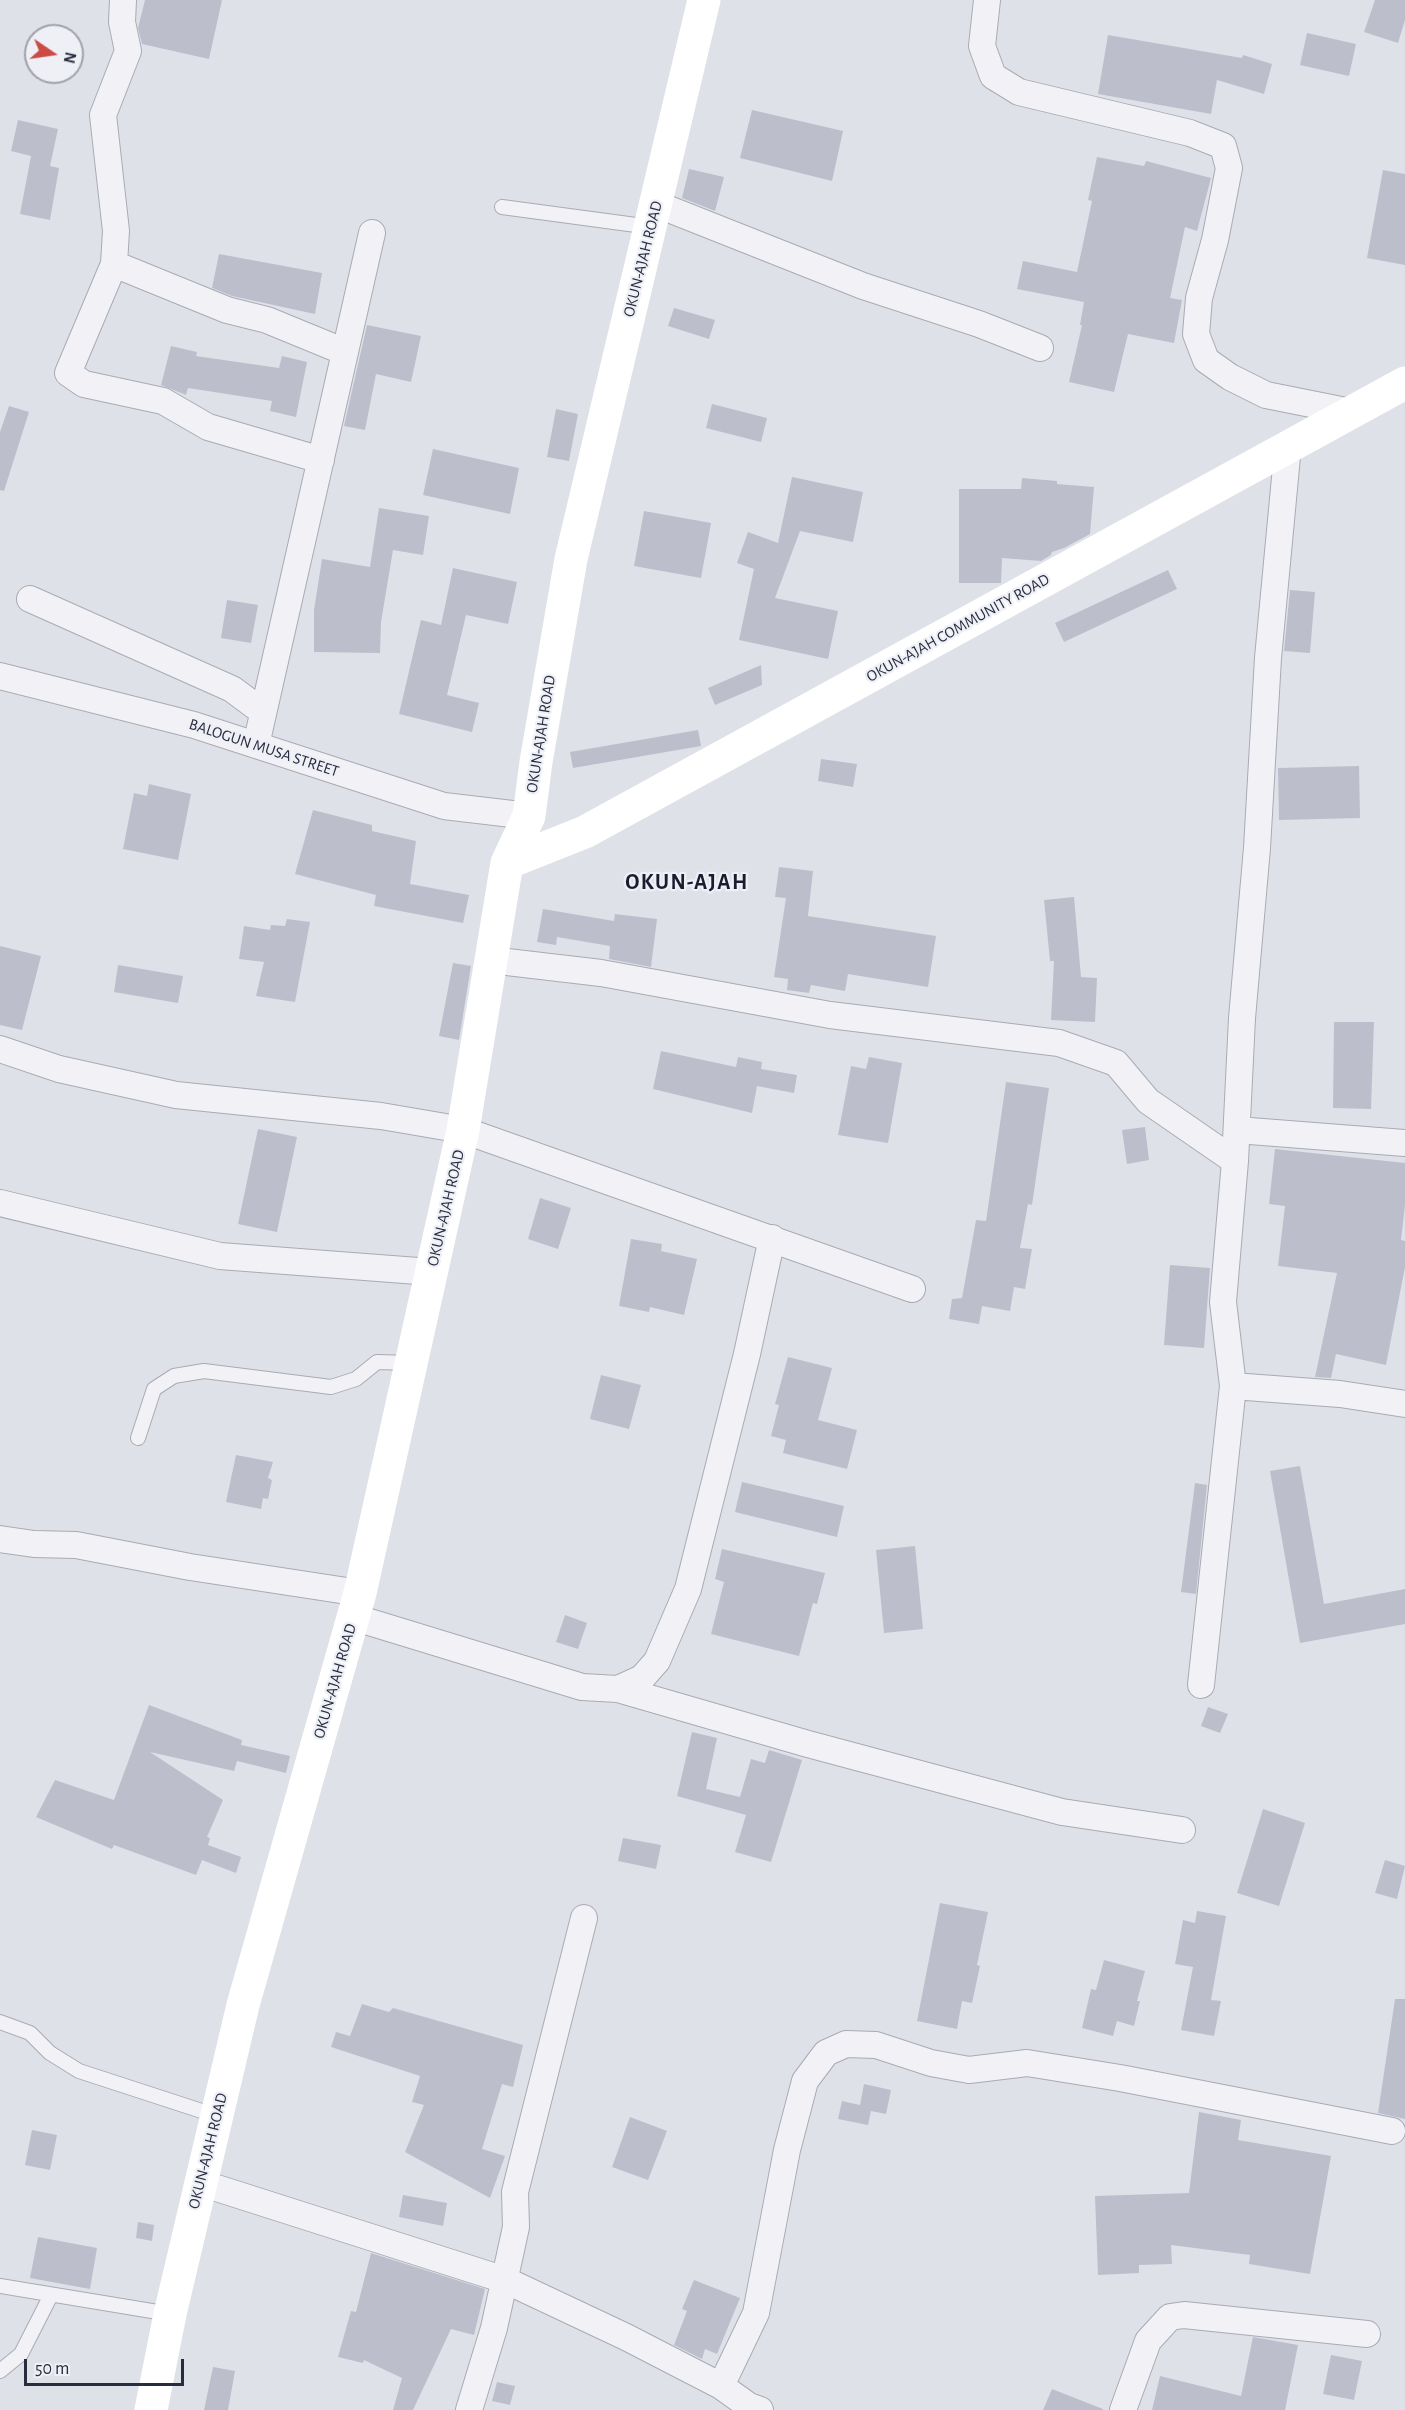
<!DOCTYPE html>
<html>
<head>
<meta charset="utf-8">
<style>
	body { margin:0 }
	#map { position:relative; width:1405px; height:2410px; overflow:hidden; background:#dfe1e8; font-family:"Alegreya Sans",sans-serif }
	canvas { display:block }
	.north { position:absolute; left:24px; top:24px; width:60px; height:60px; box-sizing:border-box; background:#eef0f6; border:2px solid #9fa2ad; border-radius:50%; rotate:103deg; font-size:16px; font-weight:700; line-height:24px; text-align:center; color:#282c3f }
	.north::after { content:''; display:block; margin:auto; width:21px; height:27px; background:#cc4c45; clip-path:polygon(50% 0,100% 100%,50% 72%,0 100%) }
	.scale { position:absolute; left:24px; top:2359px; width:160px; height:27px; box-sizing:border-box; border:3px solid #282c3f; border-top:0; padding-left:8px; font-size:18px; line-height:21px; white-space:nowrap; color:#282c3f; -webkit-text-stroke:4px #eef0f6; paint-order:stroke }
</style>
</head>
<body>
<div id="map">
<canvas width="1405" height="2410"></canvas>
<div class="north">N</div>
<div class="scale">50 m</div>
</div>
<script>
const c = document.querySelector('canvas').getContext('2d');
c.lineJoin = 'round';
function fillPath(path, color) { c.fillStyle = color; c.fill(path, 'evenodd'); }
const poly = rows => new Path2D(rows.map(r => 'M' + r).join(''));
function stroke(path, color, width, dash) { c.strokeStyle = color; c.lineWidth = width; c.lineCap = dash ? 'butt' : 'round'; c.setLineDash(dash || []); c.stroke(path); }
function label(font, color, halo, rows, align = 'center') {
  c.font = font + ' "Alegreya Sans",sans-serif'; c.lineWidth = 4.5; c.setLineDash([]); c.textBaseline = 'middle'; c.strokeStyle = halo; c.fillStyle = color; for (const [text, x, y, turn = 0] of rows) {
    c.save(); c.translate(x, y); c.rotate((+turn || 0) * Math.PI / 180); c.textAlign = isNaN(turn) ? turn : align; if (halo) c.strokeText(text, 0, 0); c.fillText(text, 0, 0); c.restore();
  }
}
const building = poly([
	[145,0,222,0,209,59,142,44,138,28],
	[1375,0,1405,0,1405,20,1398,43,1364,32],
	[1307,33,1356,44,1349,76,1300,65],
	[1108,35,1242,58,1243,55,1272,64,1264,94,1217,80,1211,114,1098,94],
	[752,110,843,131,832,181,740,158],
	[18,120,58,129,50,166,59,168,50,220,20,214,31,156,11,151],
	[1097,157,1144,166,1146,161,1211,178,1197,231,1185,227,1170,298,1182,300,1174,343,1128,334,1114,392,1069,382,1082,325,1080,325,1084,302,1017,289,1023,261,1077,272,1092,201,1088,200],
	[689,169,724,177,715,211,682,198],
	[1383,170,1405,174,1405,265,1367,258],
	[219,254,322,273,315,314,232,296,212,288],
	[674,308,715,320,709,339,668,326],
	[367,325,421,336,411,382,376,374,365,430,344,426],
	[171,346,197,352,196,356,279,368,282,356,307,362,296,417,270,411,272,401,188,388,186,395,161,385],
	[712,404,767,418,761,442,706,428],
	[9,406,29,412,4,491,0,490,0,432],
	[556,409,578,414,569,461,547,457],
	[433,449,519,468,510,514,423,495],
	[792,477,863,492,853,542,800,531,775,598,838,611,828,659,739,640,754,569,737,563,748,532,778,543],
	[1022,478,1057,481,1057,484,1094,487,1090,534,1064,548,1052,552,1051,555,1041,561,1002,558,1001,583,959,583,959,489,1021,489],
	[379,508,429,516,423,555,393,550,381,622,380,653,314,652,314,610,322,559,370,567],
	[644,511,711,523,701,578,634,566],
	[453,568,517,582,508,624,466,615,447,695,479,703,472,732,399,714,421,620,441,625],
	[1168,570,1177,589,1064,642,1055,623],
	[1290,590,1315,592,1310,653,1284,651],
	[227,600,258,605,251,643,221,638],
	[761,665,762,685,715,705,708,688],
	[698,730,701,746,573,768,570,752],
	[821,759,857,764,853,787,818,781],
	[1359,766,1360,818,1279,820,1278,768],
	[149,784,191,794,178,860,123,849,134,793,147,796],
	[313,810,372,825,372,831,416,841,410,884,469,895,463,923,374,906,376,895,295,874],
	[779,867,813,871,808,916,936,936,928,987,848,974,845,991,811,985,809,993,787,990,788,979,774,977,786,898,775,897],
	[1074,897,1081,977,1097,978,1095,1022,1051,1020,1054,961,1050,961,1044,900],
	[543,909,614,921,615,914,657,919,651,967,609,959,610,946,557,937,556,945,537,942],
	[287,919,310,922,295,1002,256,996,264,962,239,959,244,926,270,930,271,925,285,926],
	[0,946,41,956,22,1030,0,1025],
	[453,963,471,966,459,1040,439,1036],
	[118,965,183,976,178,1003,114,992],
	[1334,1022,1374,1022,1371,1109,1333,1108],
	[661,1051,736,1067,738,1057,762,1062,761,1069,797,1075,794,1093,757,1086,752,1113,653,1089],
	[869,1057,902,1063,888,1143,838,1135,851,1066,866,1069],
	[1006,1082,1049,1088,1032,1205,1028,1204,1020,1248,1032,1249,1025,1289,1014,1287,1010,1311,982,1306,979,1324,949,1319,952,1299,962,1298,976,1220,986,1221],
	[1145,1127,1149,1160,1127,1164,1122,1130],
	[258,1129,297,1137,277,1232,238,1224],
	[1275,1149,1405,1163,1405,1205,1401,1240,1405,1241,1405,1267,1386,1365,1336,1354,1331,1378,1315,1377,1337,1273,1278,1266,1285,1206,1269,1204],
	[540,1198,571,1208,558,1249,528,1239],
	[631,1239,662,1244,661,1251,697,1259,684,1315,650,1307,649,1312,619,1306],
	[1170,1265,1210,1268,1204,1348,1164,1345],
	[788,1357,832,1368,818,1420,857,1430,847,1469,783,1453,786,1440,771,1436,779,1405,775,1404],
	[601,1375,641,1385,629,1429,590,1419],
	[236,1455,273,1462,268,1478,272,1480,268,1499,263,1498,261,1509,226,1502],
	[1300,1466,1324,1604,1405,1589,1405,1624,1300,1643,1270,1471],
	[742,1482,844,1506,837,1537,735,1512],
	[1195,1483,1207,1485,1196,1594,1181,1592],
	[915,1546,923,1629,884,1633,876,1550],
	[722,1549,825,1573,817,1604,813,1603,799,1656,711,1634,724,1582,715,1579],
	[565,1615,587,1623,578,1649,556,1642],
	[149,1705,242,1740,241,1745,290,1756,286,1773,237,1761,234,1771,150,1752,223,1800,207,1837,210,1838,208,1845,241,1857,236,1873,202,1860,196,1875,114,1845,112,1849,36,1817,55,1780,114,1800],
	[1208,1707,1228,1714,1220,1733,1201,1726],
	[692,1732,717,1738,706,1789,740,1797,751,1759,765,1763,769,1750,802,1760,771,1862,735,1852,746,1815,677,1796],
	[1263,1809,1305,1823,1279,1906,1237,1893],
	[623,1838,661,1845,656,1869,618,1861],
	[1385,1860,1405,1866,1397,1899,1375,1893],
	[940,1903,988,1912,977,1965,980,1966,972,2003,962,2001,957,2029,917,2021],
	[1197,1911,1226,1916,1211,2000,1221,2001,1214,2036,1181,2030,1193,1967,1175,1964,1183,1920,1195,1923],
	[1104,1960,1145,1971,1137,2001,1140,2001,1134,2026,1117,2021,1113,2036,1082,2028,1091,1989,1096,1990],
	[1395,1999,1405,1999,1405,2119,1378,2113],
	[362,2004,389,2012,393,2008,523,2045,513,2087,502,2084,482,2149,505,2156,490,2198,405,2152,424,2105,412,2102,420,2076,331,2047,336,2032,350,2036],
	[864,2084,891,2090,886,2114,871,2111,868,2125,838,2119,842,2101,860,2105],
	[1199,2112,1241,2120,1238,2140,1331,2156,1310,2274,1249,2264,1250,2255,1171,2245,1172,2264,1139,2265,1139,2273,1098,2275,1095,2196,1189,2193],
	[630,2117,667,2131,648,2180,612,2167],
	[32,2130,57,2135,50,2170,25,2165],
	[403,2195,447,2203,443,2226,399,2217],
	[138,2222,154,2225,152,2241,136,2238],
	[38,2237,97,2248,90,2289,30,2278],
	[371,2253,485,2289,474,2335,451,2329,413,2410,393,2410,402,2378,364,2360,363,2363,338,2357,351,2311,356,2312],
	[694,2280,740,2298,717,2354,705,2349,702,2359,674,2345,687,2311,682,2309],
	[1253,2337,1298,2345,1285,2410,1152,2410,1160,2376,1241,2396],
	[1331,2355,1362,2361,1354,2400,1323,2394],
	[213,2367,235,2371,228,2410,204,2410],
	[497,2382,515,2386,510,2405,492,2401],
	[1052,2389,1103,2409,1103,2410,1043,2410]
]);
const lane = poly([
	[502,207,651,227],
	[138,1438,154,1389,174,1376,204,1371,331,1387,356,1379,377,1362,411,1363],
	[0,2022,30,2033,50,2053,79,2071,217,2116],
	[0,2286,170,2314],
	[0,2371,21,2354,51,2295]
]);
const street = poly([
	[123,0,122,22,128,51,103,115,116,231,114,264,68,373,84,384,163,401,208,427,321,460],
	[987,0,982,46,993,76,1019,92,1190,133,1223,146,1229,168,1215,240,1199,298,1196,334,1206,360,1230,377,1266,395,1351,412],
	[656,204,863,286,979,324,1040,348],
	[114,264,227,310,267,320,345,352],
	[30,599,232,689,263,712],
	[0,676,194,725,444,806,529,816],
	[256,745,372,233],
	[490,960,601,973,830,1015,1059,1043,1116,1063,1148,1101,1235,1161],
	[0,1049,59,1069,176,1095,381,1116,463,1130,912,1289],
	[1237,1130,1405,1143],
	[0,1203,220,1256,431,1272],
	[1233,1386,1340,1394,1405,1404],
	[0,1539,34,1544,76,1545,190,1567,360,1593],
	[353,1617,582,1687,618,1689,808,1744,1062,1812,1182,1830],
	[1201,1685,1233,1386,1223,1302,1235,1161,1242,1018,1257,848,1268,658,1288,446],
	[618,1689,642,1678,657,1661,688,1589,747,1354,772,1238],
	[201,2183,505,2280,626,2337,721,2386,749,2406,760,2410],
	[721,2386,756,2313,787,2150,805,2081,826,2053,846,2044,876,2045,931,2063,969,2070,1027,2063,1120,2078,1392,2131],
	[469,2410,494,2328,516,2227,515,2192,584,1918],
	[1123,2410,1148,2341,1170,2317,1184,2315,1367,2334]
]);
const secondary = poly([
	[507,863,585,832,1405,383],
	[151,2410,170,2314,243,2005,360,1593,463,1130,507,863,529,816,536,762,571,559,704,0]
]);
const streetNames = [
	["OKUN-AJAH ROAD",643,259,-76],
	["OKUN-AJAH COMMUNITY ROAD",958,628,-29],
	["OKUN-AJAH ROAD",541,734,-81],
	["BALOGUN MUSA STREET",264,748,18],
	["OKUN-AJAH ROAD",446,1208,-77],
	["OKUN-AJAH ROAD",335,1681,-74],
	["OKUN-AJAH ROAD",208,2151,-76]
];
const districtNames = [
	["OKUN-AJAH",687,882]
];
fillPath(building, '#bcbfcb');
stroke(lane, '#a8abb5', 16);
stroke(street, '#a8abb5', 28);
stroke(lane, '#f2f2f6', 14);
stroke(street, '#f2f2f6', 26);
stroke(secondary, '#fff', 33);
label('16px', '#282c3f', '#eef0f6', streetNames);
c.letterSpacing = '1.5px';
label('bold 22px', '#1a1d30', '#eef0f6', districtNames);
c.letterSpacing = '0px';
</script>
</body>
</html>
